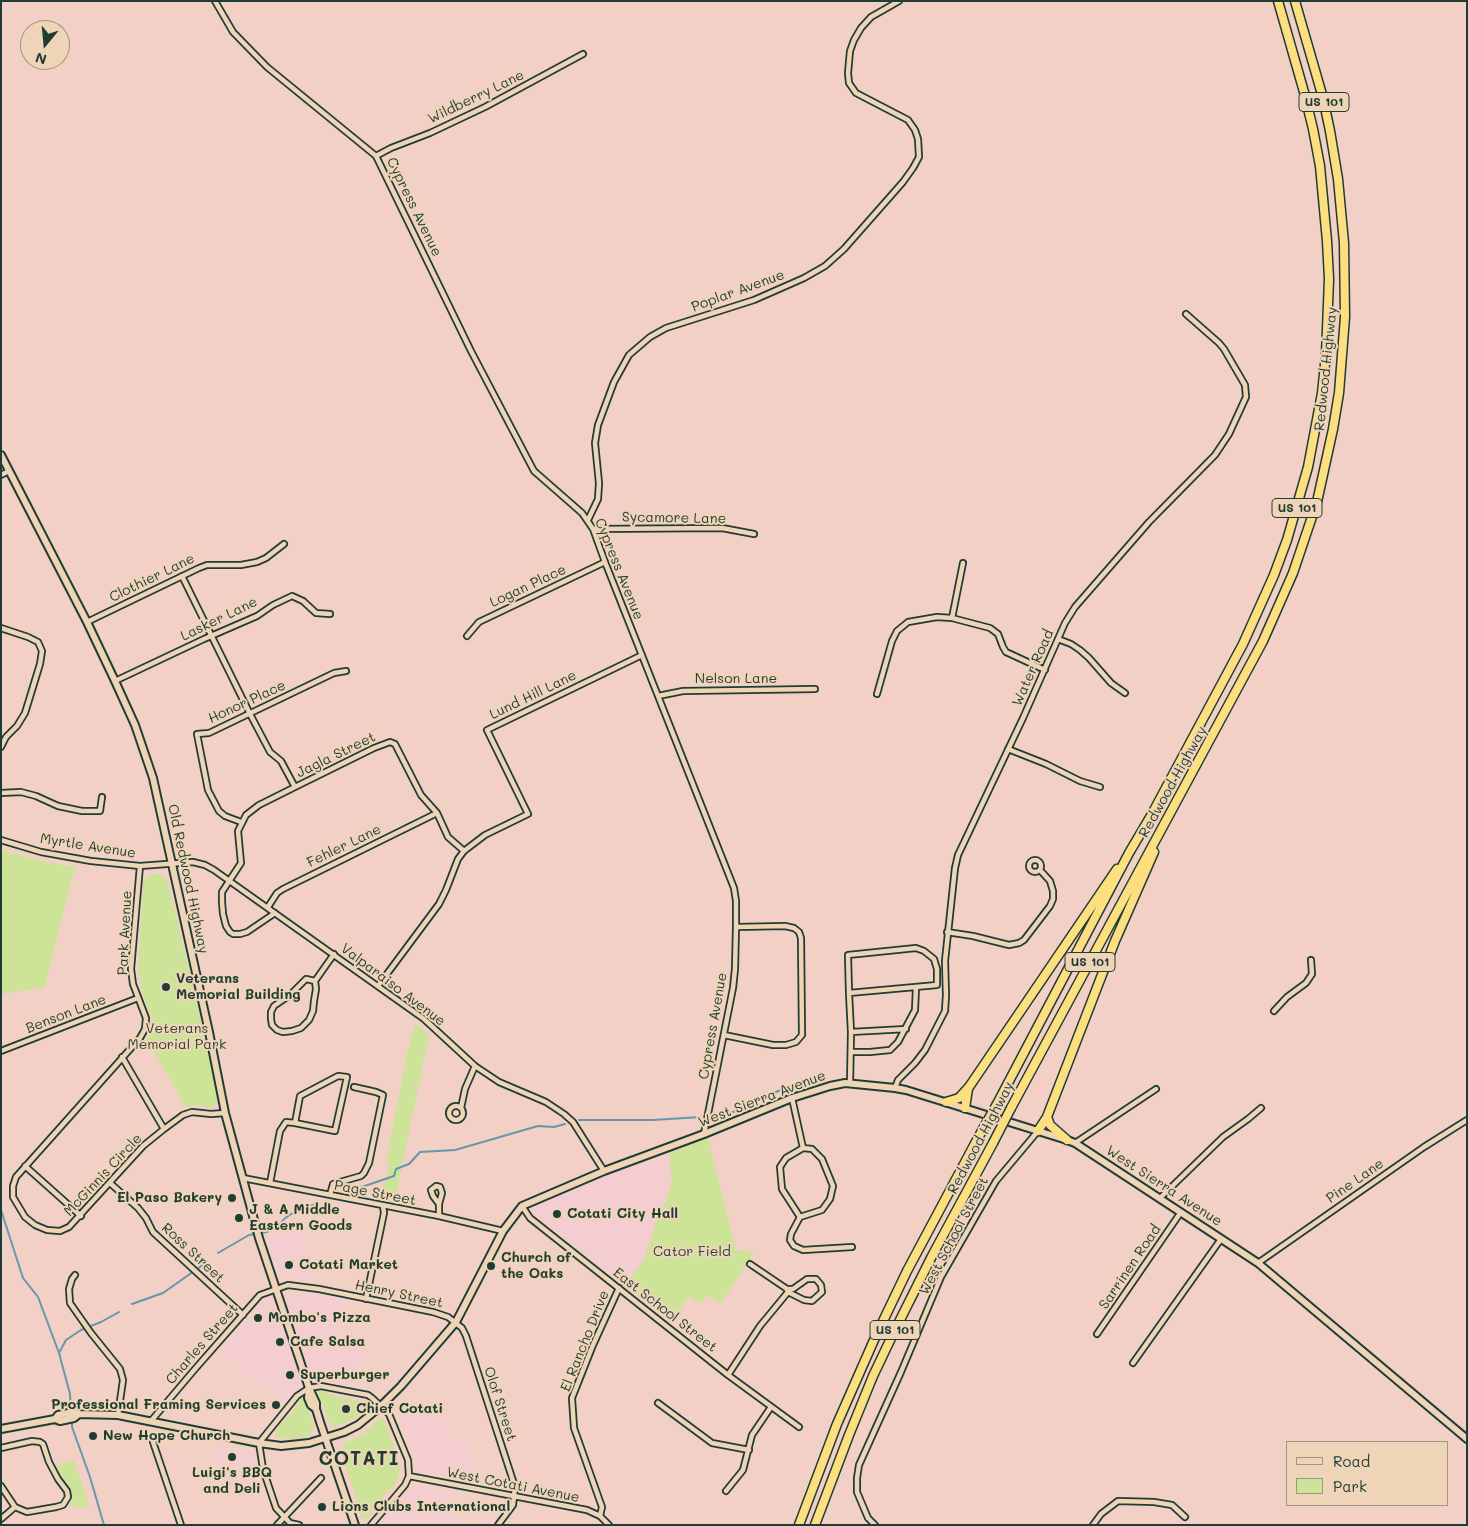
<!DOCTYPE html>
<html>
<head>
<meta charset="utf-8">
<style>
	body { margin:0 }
	#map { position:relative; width:1468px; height:1526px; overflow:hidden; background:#f2d0c6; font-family:Mali,sans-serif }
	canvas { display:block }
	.frame { position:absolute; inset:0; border:2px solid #1f3d34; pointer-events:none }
	.legend { position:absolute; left:1286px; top:1441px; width:162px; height:65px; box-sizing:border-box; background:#f0d4b7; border:1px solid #9c9883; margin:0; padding:6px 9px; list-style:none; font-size:15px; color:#1f3d34 }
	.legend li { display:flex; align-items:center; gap:10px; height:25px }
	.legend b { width:25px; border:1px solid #9c9883 }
	.north { position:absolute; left:20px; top:20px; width:50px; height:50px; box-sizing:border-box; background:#f0d4b7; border:1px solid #9c9883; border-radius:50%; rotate:197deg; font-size:14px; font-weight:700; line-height:20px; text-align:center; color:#1f3d34 }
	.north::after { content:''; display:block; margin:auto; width:18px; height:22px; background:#1f3d34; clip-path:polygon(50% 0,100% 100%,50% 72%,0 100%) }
</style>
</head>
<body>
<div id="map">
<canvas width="1468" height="1526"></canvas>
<div class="frame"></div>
<ul class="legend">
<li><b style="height:6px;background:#f0d4b7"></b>Road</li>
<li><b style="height:14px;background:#cce398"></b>Park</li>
</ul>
<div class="north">N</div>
</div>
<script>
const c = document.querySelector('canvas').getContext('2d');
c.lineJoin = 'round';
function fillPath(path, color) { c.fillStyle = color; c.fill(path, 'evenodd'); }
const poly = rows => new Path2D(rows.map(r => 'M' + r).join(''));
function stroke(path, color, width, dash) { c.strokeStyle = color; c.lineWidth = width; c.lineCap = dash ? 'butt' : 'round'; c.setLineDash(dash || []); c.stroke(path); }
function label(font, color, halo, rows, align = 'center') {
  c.font = font + ' Mali,sans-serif'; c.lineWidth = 4; c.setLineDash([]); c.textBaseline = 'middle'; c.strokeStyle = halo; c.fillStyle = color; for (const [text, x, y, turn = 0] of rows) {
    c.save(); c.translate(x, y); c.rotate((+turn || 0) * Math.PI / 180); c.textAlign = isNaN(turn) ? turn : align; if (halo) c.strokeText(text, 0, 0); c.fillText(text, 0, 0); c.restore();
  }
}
const built = poly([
	[669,1154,672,1180,666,1201,658,1217,645,1258,625,1285,537,1214,535,1206,590,1180],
	[296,1229,305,1241,313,1282,280,1275,267,1240],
	[308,1291,346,1299,338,1341,365,1348,357,1388,323,1381,314,1383,284,1300],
	[267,1297,276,1301,304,1385,283,1404,220,1351],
	[440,1405,452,1441,465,1437,479,1482,420,1471,400,1418],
	[215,1446,250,1452,253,1455,262,1478,228,1491],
	[418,1485,459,1494,455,1521,470,1525,378,1525,409,1489]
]);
const green = poly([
	[1,850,42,861,75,867,45,987,1,994],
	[150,874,158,874,167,880,188,966,219,1101,219,1104,216,1104,212,1108,195,1105,186,1107,147,1040,152,1027,153,1020,142,993,138,965,144,880],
	[415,1023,429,1035,395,1200,379,1197,389,1171,389,1164,386,1163,407,1054],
	[708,1136,736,1250,755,1251,721,1304,708,1295,700,1304,689,1296,671,1322,625,1285,645,1258,658,1217,666,1201,672,1180,669,1154],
	[322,1389,330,1395,363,1402,368,1408,357,1417,335,1427,329,1423,322,1402,318,1397,316,1392,318,1390],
	[300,1397,304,1398,314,1426,310,1436,291,1439,277,1438,275,1436,275,1432,297,1406],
	[382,1418,386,1424,400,1465,400,1472,393,1489,388,1490,371,1512,370,1517,364,1519,362,1517,341,1451,345,1443,363,1434,376,1421],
	[74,1460,89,1506,76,1508,69,1505,73,1499,71,1491,54,1466]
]);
const stream = poly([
	[716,1116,733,1112,757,1100,795,1084],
	[579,1120,653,1120,700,1117],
	[350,1191,394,1176,396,1169,409,1164,420,1152,455,1150,538,1126,554,1127,565,1124],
	[1,1210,23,1278,38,1297,59,1353,70,1394,71,1412],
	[218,1253,249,1235,266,1232,277,1228,284,1219,291,1214,318,1203],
	[132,1304,163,1293,204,1264],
	[59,1353,66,1340,81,1330,101,1322,119,1312],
	[72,1422,72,1427,90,1477,104,1525]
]);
const street = poly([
	[215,1,233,32,267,67,376,156,471,351,534,471,582,513,593,529,605,562,734,888,736,901,736,927,735,969,733,988,704,1134],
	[376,156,391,148,430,133,485,107,583,54],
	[1,475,9,471],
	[588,520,598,499,599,483,595,443,598,425,614,382,629,355,650,337,666,328,754,300,804,278,825,266,844,249,903,182,913,168,919,157,918,139,915,130,908,120,856,93,849,83,848,73,850,51,854,40,861,28,871,17,899,1],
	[593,529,722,528,754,534],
	[182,576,250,714,270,752,281,761,295,787,374,748,390,742,395,744,421,795,437,813,448,837,464,851],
	[952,618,963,563],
	[87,622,199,568,207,565,241,565,257,562,266,558,284,544],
	[1,628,28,637,38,642,42,651,40,664,25,713,17,726,6,737,1,747],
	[467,636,479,622,605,562],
	[1058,639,1071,644,1080,650,1089,658,1111,683,1125,693],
	[115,681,204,639,257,616,273,605,292,596,303,601,316,613,330,614],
	[877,694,892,641,897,631,908,622,937,617,952,618,990,628,998,634,1003,647,1006,652,1045,670],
	[658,696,683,691,815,689],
	[1008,749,1046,764,1080,781,1100,787],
	[1,793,21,792,36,796,58,806,82,811,100,811,102,797],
	[241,822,225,816,219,811,208,790,197,734,209,733,334,673,346,671],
	[1,840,41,852,91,861,140,866,193,862,205,865,214,870,424,1019,475,1066,499,1082,546,1102,564,1114,573,1122,604,1171],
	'1029 866a6 6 0 1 1 12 0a6 6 0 1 1-12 0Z',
	[140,866,131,969,133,984,146,1018,145,1029,140,1038,16,1177,13,1186,13,1197,25,1217,35,1225,47,1230,60,1231,69,1227,143,1146,164,1129,183,1115,192,1112,211,1114,225,1113],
	[268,907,277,893,283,889,437,813],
	[275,913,247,932,240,934,233,934,230,932,226,926,223,914,222,902,222,892,241,863,238,831,246,815,259,805,295,787],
	[947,932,973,936,1009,945,1019,943,1024,940,1050,906,1053,899,1053,891,1050,881,1040,870],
	[315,981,306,979,290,995,274,1006,271,1012,271,1019,272,1025,277,1030,283,1032,292,1031,301,1028,309,1020,313,1011,314,1001,316,989,315,981,334,954],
	[378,986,439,904,446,890,458,859,464,851,485,835,528,814,487,730,642,655],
	[849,993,937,985,937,969,934,959,924,951,916,948,848,955,849,993,851,1032,850,1084],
	[1274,1011,1287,997,1306,983,1312,974,1311,960],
	[851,1032,906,1029],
	[724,1035,773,1045,786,1045,796,1042,802,1035,801,938,799,932,794,928,785,926,736,927],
	[1,1051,138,998],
	[851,1052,870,1052,890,1050,898,1042,915,1010,916,987],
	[122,1057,164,1129],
	[895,1088,898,1080,915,1063,925,1050,945,1011,946,995,945,961,955,868,958,855,1023,718,1065,623,1075,607,1149,522,1215,455,1229,434,1246,397,1245,385,1224,349,1219,343,1186,314],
	[792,1098,803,1148],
	'449 1113a7 7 0 1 1 14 0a7 7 0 1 1-14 0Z',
	[461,1108,465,1089,475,1066],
	[1075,1143,1156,1089],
	[803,1148,812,1149,822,1159,833,1186,830,1199,822,1210,800,1217,782,1189,780,1167,786,1158,803,1148],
	[25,1166,81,1216],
	[243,1178,439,1216,503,1231],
	[110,1183,138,1208,146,1218,153,1232,243,1315],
	[270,1183,280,1131,286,1122,295,1123,300,1096,338,1076,347,1077,335,1131,295,1123],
	[330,1195,333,1184,361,1176,364,1173,369,1163,383,1095,376,1092,354,1087],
	[1160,1198,1223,1137,1248,1119,1261,1108],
	[522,1206,530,1218,728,1375,799,1427],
	[439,1216,439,1204,433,1196,431,1190,436,1186,440,1187,442,1193,439,1204],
	[800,1217,791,1234,790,1240,794,1246,803,1250,852,1247],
	[1258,1263,1424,1147,1467,1120],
	[750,1264,787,1289,787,1290],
	[75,1275,72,1279,69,1289,70,1303,91,1333,120,1369,123,1380,118,1415],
	[366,1299,384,1213,383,1206],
	[1097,1334,1181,1212],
	[1133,1363,1221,1239],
	[728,1375,760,1326,788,1292,804,1300,812,1301,822,1292,821,1285,816,1279,807,1279,793,1289,787,1289],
	[658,1403,712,1443,749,1450],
	[151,1421,195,1369,260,1295,288,1285,319,1289,433,1312,448,1317,462,1328,466,1336,515,1487,513,1505,498,1525],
	[153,1442,181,1525],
	[1,1448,32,1441,40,1442,43,1444,49,1462,58,1479,67,1491,68,1497,63,1505,56,1507,27,1512,15,1507,1,1486],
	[409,1476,587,1510,600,1516,609,1525],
	[726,1491,743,1470,752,1435,771,1407],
	[600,1516,602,1507,574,1428,572,1398,593,1345,619,1288],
	[1,1519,15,1507],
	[277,1525,321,1478],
	[299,1525,290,1523,276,1508,263,1469,259,1443,297,1396,309,1388,321,1386,368,1395,372,1398,389,1414,408,1460,409,1476,405,1485,371,1525],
	[875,1525,868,1518,857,1492,857,1478,859,1465,901,1372,941,1277,996,1181,1038,1131],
	[1093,1525,1101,1514,1118,1501,1154,1502,1172,1505,1185,1517]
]);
const secondary = poly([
	[1,455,87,622,115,681,135,725,153,778,209,1032,225,1113,259,1238,309,1388,316,1403,316,1409,320,1422,355,1525],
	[309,1388,308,1398,311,1405,316,1409],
	[55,1419,58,1415,73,1412,79,1414,118,1415,259,1443,281,1446,309,1443,344,1432,358,1425,381,1406,401,1386,456,1322,503,1231,522,1206,604,1171,704,1134,792,1098,830,1086,845,1083,895,1088,906,1090,1067,1140,1075,1143,1258,1263,1467,1439],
	[1,1429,55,1419,60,1421,74,1418,79,1414]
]);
const highway = poly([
	[946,1102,959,1098,969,1087,1117,869],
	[997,1104,1129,853,1152,814,1243,644,1274,575,1287,540,1308,467,1322,393,1326,355,1329,279,1327,241,1320,166,1313,129,1304,92,1278,1],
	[965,1108,968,1089],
	[1011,1108,1263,641,1293,573,1317,502,1333,429,1339,393,1345,317,1344,243,1338,179,1330,131,1323,98,1295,1],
	[1047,1117,1050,1125,1067,1140],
	[1038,1131,1047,1117,1115,941,1154,852],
	[799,1525,837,1424,874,1340,907,1271,978,1138],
	[815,1525,849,1435,873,1376,893,1334,932,1256,993,1143]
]);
const highwayBridge = poly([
	[978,1138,997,1104],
	[993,1143,1011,1108]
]);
const markers = [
	[166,987,5,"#1f3d34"],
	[232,1198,5,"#1f3d34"],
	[557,1214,5,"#1f3d34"],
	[239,1218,5,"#1f3d34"],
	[289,1265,5,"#1f3d34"],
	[491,1266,5,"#1f3d34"],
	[258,1318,5,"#1f3d34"],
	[280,1342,5,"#1f3d34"],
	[290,1375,5,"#1f3d34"],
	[276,1405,5,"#1f3d34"],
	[346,1409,5,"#1f3d34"],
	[93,1436,5,"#1f3d34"],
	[232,1457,5,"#1f3d34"],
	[322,1507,5,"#1f3d34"]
];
const shields = [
	[1324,102,50],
	[1297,508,50],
	[1090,962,50],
	[895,1330,50]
];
const shieldNames = [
	["US 101",1324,102],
	["US 101",1297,508],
	["US 101",1090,962],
	["US 101",895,1330]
];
const streetNames = [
	["Wildberry Lane",476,97,-26],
	["Cypress Avenue",414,207,64],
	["Poplar Avenue",738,291,-20],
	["Redwood Highway",1326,369,-84],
	["Sycamore Lane",674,518,1],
	["Cypress Avenue",619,569,68],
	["Clothier Lane",152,578,-26],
	["Logan Place",528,586,-25],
	["Lasker Lane",219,619,-26],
	["Water Road",1033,668,-66],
	["Nelson Lane",736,679],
	["Lund Hill Lane",533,695,-26],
	["Honor Place",247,702,-25],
	["Jagla Street",336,755,-26],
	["Redwood Highway",1173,782,-61],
	["Myrtle Avenue",88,846,9],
	["Fehler Lane",344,846,-26],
	["Old Redwood Highway",188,879,78],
	["Park Avenue",125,933,-87],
	["Valparaiso Avenue",393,985,37],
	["Benson Lane",66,1014,-21],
	["Cypress Avenue",713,1026,-80],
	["West Sierra Avenue",762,1099,-21],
	["Redwood Highway",981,1138,-62],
	["McGinnis Circle",103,1175,-47],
	["Pine Lane",1355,1181,-35],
	["West Sierra Avenue",1164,1186,33],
	["Page Street",375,1193,11],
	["West School Street",954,1236,-62],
	["Ross Street",193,1253,43],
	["Sarrinen Road",1130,1267,-56],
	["Henry Street",399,1294,12],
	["East School Street",665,1310,38],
	["El Rancho Drive",585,1341,-68],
	["Charles Street",202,1344,-49],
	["Olof Street",500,1404,72],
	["West Cotati Avenue",513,1485,11]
];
const poiNames = [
	["Veterans",176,979],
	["Memorial Building",176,995],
	["El Paso Bakery",222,1198,"right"],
	["J & A Middle",249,1210],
	["Eastern Goods",249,1226],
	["Cotati City Hall",567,1214],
	["Church of",501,1258],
	["the Oaks",501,1274],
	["Cotati Market",299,1265],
	["Mombo's Pizza",268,1318],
	["Cafe Salsa",290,1342],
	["Superburger",300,1375],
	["Professional Framing Services",266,1405,"right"],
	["Chief Cotati",356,1409],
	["New Hope Church",103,1436],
	["Luigi's BBQ",232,1473,"center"],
	["and Deli",232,1489,"center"],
	["Lions Clubs International",332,1507]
];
const parkNames = [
	["Veterans",177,1029],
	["Memorial Park",177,1045],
	["Cator Field",692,1252]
];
const districtNames = [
	["COTATI",359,1459]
];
fillPath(built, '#f3cdd0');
fillPath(green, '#cce398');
stroke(stream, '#6896aa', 2);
stroke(street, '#1f3d34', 8);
stroke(secondary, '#1f3d34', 10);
stroke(highway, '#1f3d34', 11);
stroke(street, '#f0d4b7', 4.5);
stroke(secondary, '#f0d4b7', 6);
stroke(highway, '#fddf80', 8);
stroke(highwayBridge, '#1f3d34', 11, []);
stroke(highwayBridge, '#fddf80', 8);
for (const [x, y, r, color] of markers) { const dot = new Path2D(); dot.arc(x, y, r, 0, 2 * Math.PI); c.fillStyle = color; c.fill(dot); stroke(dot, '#f0d4b7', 2); }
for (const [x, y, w] of shields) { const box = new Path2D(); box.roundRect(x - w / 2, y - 9.5, w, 19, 4); c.fillStyle = '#f0d4b7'; c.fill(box); stroke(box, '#1f3d34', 1); }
label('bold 12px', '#1f3d34', null, shieldNames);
label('14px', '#1f3d34', '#f0d4b7', streetNames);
label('bold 14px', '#1f3d34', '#f0d4b7', poiNames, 'left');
label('14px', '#284539', '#f0d4b7', parkNames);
c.letterSpacing = '1px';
label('bold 19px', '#1f3d34', '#f0d4b7', districtNames);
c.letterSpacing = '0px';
</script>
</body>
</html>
